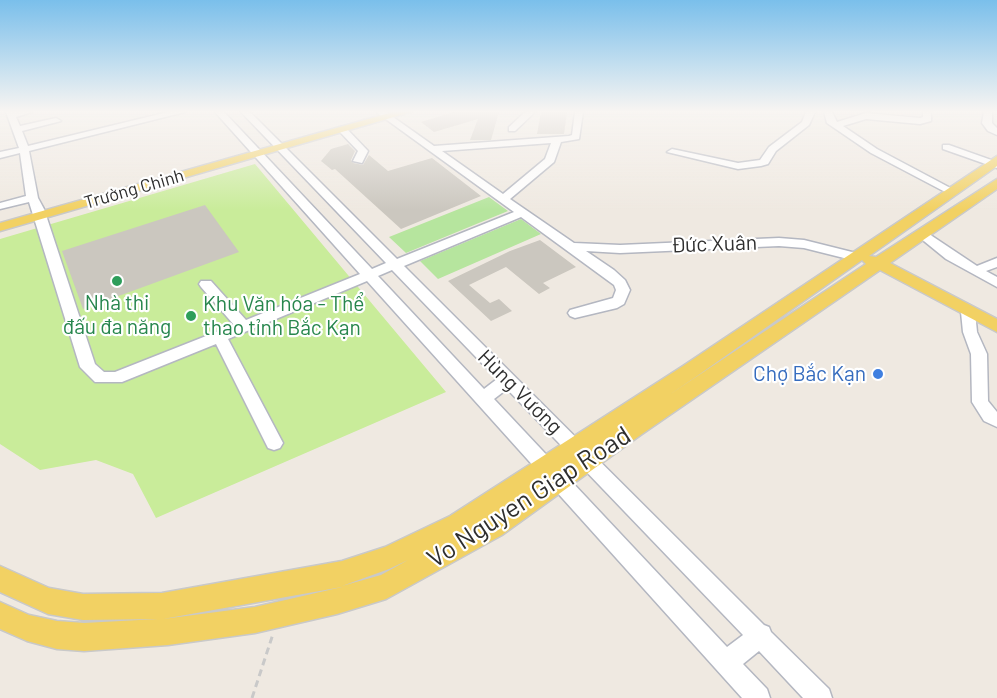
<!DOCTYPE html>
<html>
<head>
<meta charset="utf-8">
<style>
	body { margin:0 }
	canvas { display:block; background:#efe9e1 }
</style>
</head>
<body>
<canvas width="997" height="698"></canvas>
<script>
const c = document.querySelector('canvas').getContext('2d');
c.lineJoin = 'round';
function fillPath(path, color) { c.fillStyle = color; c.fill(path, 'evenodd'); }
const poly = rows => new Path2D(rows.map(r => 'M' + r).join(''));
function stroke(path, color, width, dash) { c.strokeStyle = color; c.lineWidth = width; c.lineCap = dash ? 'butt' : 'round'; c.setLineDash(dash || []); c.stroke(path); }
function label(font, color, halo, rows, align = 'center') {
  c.font = font + ' Barlow,sans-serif'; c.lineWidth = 4.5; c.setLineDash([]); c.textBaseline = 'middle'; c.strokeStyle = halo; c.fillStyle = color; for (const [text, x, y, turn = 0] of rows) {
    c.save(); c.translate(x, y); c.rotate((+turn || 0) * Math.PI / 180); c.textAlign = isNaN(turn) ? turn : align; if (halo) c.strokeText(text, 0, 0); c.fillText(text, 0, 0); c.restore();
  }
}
const green = poly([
	[489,197,508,211,406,253,389,237],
	[521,219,541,234,438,279,420,261]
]);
const pitch = poly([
	[255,164,446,392,156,518,133,474,96,460,40,470,0,444,0,239]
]);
const building = poly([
	[454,112,499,112,491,140,470,140,478,119,434,132,421,122],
	[541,112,567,112,564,134,537,134],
	[348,144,355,151,351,160,353,163,363,165,369,155,388,171,432,158,481,196,401,229,335,169,332,170,321,161,331,149],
	[205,205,239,252,83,309,62,251],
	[540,240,576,267,543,283,550,288,539,294,506,267,469,285,490,303,499,299,512,311,491,321,448,281,510,251]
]);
const path = poly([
	[252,698,273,634]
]);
const minor = poly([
	[6,112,32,112,16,117,20,126,56,118,61,121,22,131,28,146,168,112,185,112,29,151,38,198,44,209,95,364,104,372,115,372,234,325,201,287,199,284,201,281,211,281,246,320,360,274,215,112,224,112,372,269,386,263,241,112,250,112,397,259,514,212,376,112,386,112,434,146,569,136,572,135,575,112,583,112,579,139,561,142,554,162,510,199,574,243,620,245,779,238,804,240,860,254,862,257,860,260,856,261,804,248,779,246,620,253,586,251,614,270,625,280,630,290,624,304,617,308,575,318,570,316,568,313,570,310,613,298,616,290,614,285,521,217,404,266,764,625,769,627,771,632,829,689,832,698,803,698,759,651,743,664,767,689,770,698,742,698,367,281,228,339,283,443,280,448,274,450,268,448,216,344,122,382,95,382,80,367,29,202,0,209,0,203,26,196,20,153,0,158,0,152,19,148,6,112],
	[551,143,545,159,503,194,442,151,551,143],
	[392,270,497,379,484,389,378,276,392,270],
	[507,389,743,635,727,647,494,399,507,389],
	[525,112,535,112,515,131,509,131,509,127,525,112],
	[806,112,815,112,809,125,776,151,768,164,761,166,738,169,667,152,672,149,738,163,760,160,769,147,802,122,806,112],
	[824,112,832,112,837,122,866,113,920,118,923,117,923,112,931,112,931,121,920,124,866,119,843,126,877,149,958,192,953,195,949,194,871,153,827,123,824,112],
	[984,112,992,112,992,123,997,128,997,135,988,131,982,123,984,112],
	[340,128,346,128,368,151,362,163,353,161,358,151,340,132,340,128],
	[943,145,949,145,997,162,997,168,943,149,943,145],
	[923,230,977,266,997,258,997,267,986,271,997,277,997,287,946,259,919,237,917,234,923,230],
	[968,307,975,312,977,332,987,354,988,401,997,412,997,427,984,421,972,402,971,354,963,332,961,312,968,307]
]);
const major = poly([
	[393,112,411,112,0,231,0,223,393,112],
	[997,156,997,166,869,256,876,257,997,179,997,189,890,263,997,319,997,332,880,270,642,434,502,535,386,599,337,614,255,633,168,645,84,651,57,649,27,641,0,629,0,602,29,615,57,621,84,623,158,619,83,620,48,614,0,592,0,566,49,588,83,594,162,593,342,561,385,547,450,516,683,366,997,156],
	[862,260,866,264,669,395,697,376,862,260],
	[408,560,381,575,342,586,389,569,408,560],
	[342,587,255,607,163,619,342,587]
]);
const markers = [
	[117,281,6,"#2e9e5b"],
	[191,316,6,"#2e9e5b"],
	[878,374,6,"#3f7fe0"]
];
const farStreetnames = [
	["Trường Chinh",134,189,-16]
];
const streetNames = [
	["Đức Xuân",714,244,-2],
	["Hùng Vương",520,392,45]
];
const leisureNames = [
	["Nhà thi",117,303],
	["đấu đa năng",117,327],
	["Khu Văn hóa - Thể",203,304,"left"],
	["thao tỉnh Bắc Kạn",203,328,"left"]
];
const shopNames = [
	["Chợ Bắc Kạn",866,374]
];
const nearStreetnames = [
	["Vo Nguyen Giap Road",529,497,-33]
];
fillPath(green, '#b6e59e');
fillPath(pitch, '#c9ec9a');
fillPath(building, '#cbc7bf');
stroke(minor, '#b4b7c1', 3);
stroke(major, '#c9c9c9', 3);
stroke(path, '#c9c9c9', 3, [7, 4.5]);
fillPath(minor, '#fff');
fillPath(major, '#f2d163');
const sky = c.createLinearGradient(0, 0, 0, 210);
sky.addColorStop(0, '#7abfeb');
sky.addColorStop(0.53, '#f8f5f2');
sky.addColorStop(1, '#f8f5f200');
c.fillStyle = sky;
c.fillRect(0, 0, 997, 210);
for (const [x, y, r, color] of markers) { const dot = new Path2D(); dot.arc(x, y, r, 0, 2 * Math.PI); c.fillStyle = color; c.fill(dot); stroke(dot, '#fff', 2); }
label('18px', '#2e2e2e', '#fff', farStreetnames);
label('21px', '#2e2e2e', '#fff', streetNames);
label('21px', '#27864d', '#fff', leisureNames);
label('21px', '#366cbe', '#fff', shopNames, 'right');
label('26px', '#2e2e2e', '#fff', nearStreetnames);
</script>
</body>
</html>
